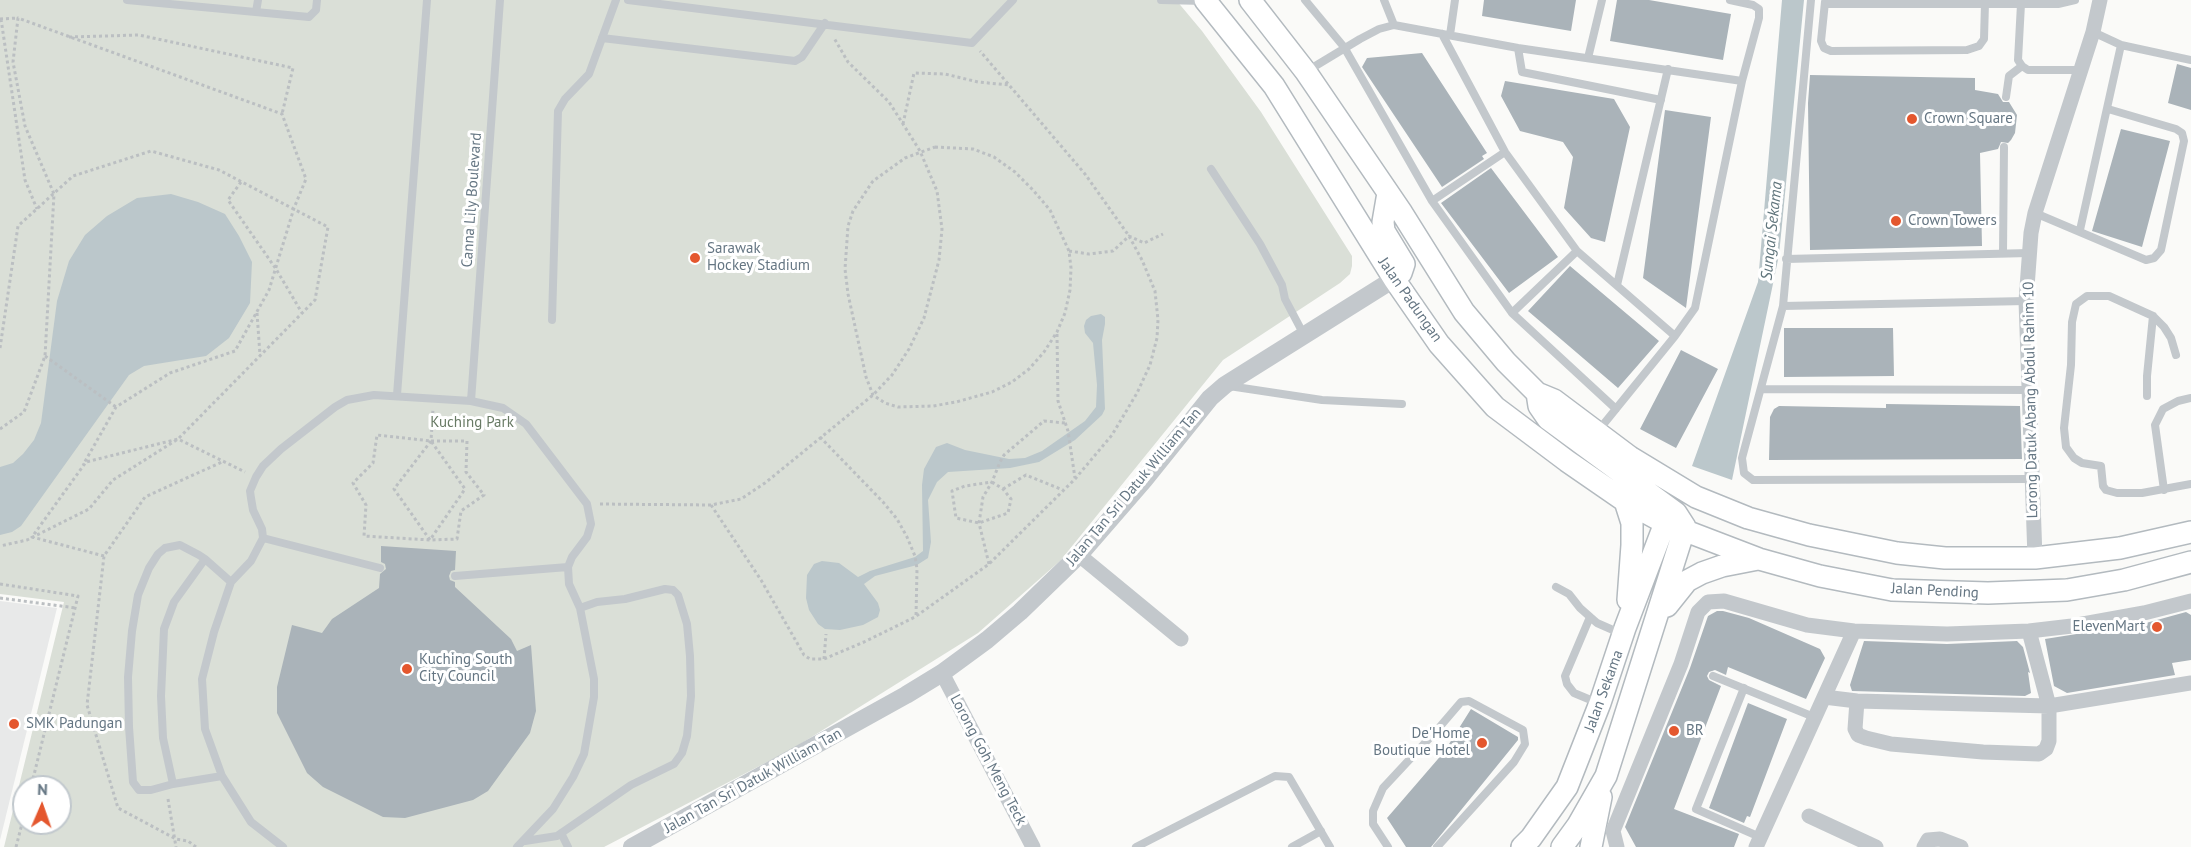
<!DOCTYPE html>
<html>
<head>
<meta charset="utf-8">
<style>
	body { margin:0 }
	#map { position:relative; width:2191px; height:847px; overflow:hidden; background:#fafaf8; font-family:"PT Sans",sans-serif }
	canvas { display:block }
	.north { position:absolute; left:12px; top:775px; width:60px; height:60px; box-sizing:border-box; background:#fff; border:2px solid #c1c8cd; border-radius:50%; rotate:2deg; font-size:16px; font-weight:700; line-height:24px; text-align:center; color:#657683 }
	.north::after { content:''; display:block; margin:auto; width:21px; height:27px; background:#e4572e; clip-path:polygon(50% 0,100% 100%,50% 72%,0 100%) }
</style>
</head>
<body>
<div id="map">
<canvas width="2191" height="847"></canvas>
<div class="north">N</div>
</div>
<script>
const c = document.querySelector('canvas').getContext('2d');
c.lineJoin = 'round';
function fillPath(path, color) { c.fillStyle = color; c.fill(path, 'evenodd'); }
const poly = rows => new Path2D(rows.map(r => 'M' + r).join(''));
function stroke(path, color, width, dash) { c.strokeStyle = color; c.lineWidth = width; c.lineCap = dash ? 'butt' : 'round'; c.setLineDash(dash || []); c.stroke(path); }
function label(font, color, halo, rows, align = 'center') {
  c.font = font + ' "PT Sans",sans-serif'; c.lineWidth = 6; c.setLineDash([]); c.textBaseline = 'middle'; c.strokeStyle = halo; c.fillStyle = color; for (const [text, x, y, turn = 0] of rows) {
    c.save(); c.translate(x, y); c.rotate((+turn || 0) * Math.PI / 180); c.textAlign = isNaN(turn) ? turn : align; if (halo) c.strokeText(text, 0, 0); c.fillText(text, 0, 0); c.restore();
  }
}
const built = poly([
	[0,601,57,608,0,840]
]);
const green = poly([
	[0,0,1176,0,1202,31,1261,112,1352,256,1352,266,1350,274,1340,283,1223,360,1060,561,978,633,794,748,604,847,4,847,64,602,0,594],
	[24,787,60,787,60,823,24,823]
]);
const water = poly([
	[1782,0,1804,0,1779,255,1732,480,1692,466,1758,282],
	[171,194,198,202,225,214,239,236,252,262,250,303,229,338,206,356,144,366,129,375,21,526,12,532,0,535,0,467,13,463,23,454,34,440,41,423,57,301,69,261,85,235,107,216,137,198],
	[1101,314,1105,317,1105,324,1102,340,1105,409,1102,415,1075,440,1039,462,1010,468,948,472,937,482,928,500,931,542,928,558,917,565,875,576,864,584,878,603,880,610,878,617,863,625,840,630,825,629,818,624,809,610,806,598,807,575,814,564,822,561,839,563,858,577,870,571,915,557,923,551,922,485,924,469,936,447,947,443,965,450,1009,459,1025,458,1042,451,1085,421,1096,407,1097,385,1093,343,1085,333,1084,326,1086,320,1091,316]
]);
const building = poly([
	[1484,0,1576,0,1571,31,1482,16],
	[1617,0,1649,0,1731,14,1723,60,1610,41],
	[1422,53,1487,153,1482,156,1484,159,1442,187,1362,67,1367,58],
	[2177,64,2191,68,2191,110,2168,103],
	[1810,75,1975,78,1975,90,1998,94,2003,102,2009,102,2017,115,2015,133,2011,140,2008,143,2001,142,1998,149,1980,153,1982,246,1810,250,1808,103],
	[1505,81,1614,99,1630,127,1605,242,1591,238,1564,208,1573,157,1563,142,1520,131,1501,96],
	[1665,110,1711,117,1686,308,1643,278],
	[2121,129,2170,141,2142,247,2092,231],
	[1491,168,1558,257,1509,293,1441,203],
	[1570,266,1659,341,1618,388,1528,311],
	[1784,328,1893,328,1894,376,1784,377],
	[1681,350,1718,369,1676,448,1640,429],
	[1886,404,2020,406,2022,459,1769,460,1770,417,1774,409,1779,406,1886,408],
	[381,546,456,551,455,570,451,571,449,576,450,580,455,582,455,587,511,639,517,651,531,645,536,711,530,733,488,791,473,800,405,818,383,817,323,787,307,773,277,713,277,687,292,625,322,633,332,619,379,588,380,574,386,569,385,564,381,562],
	[1717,611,1723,611,1749,618,1820,649,1825,658,1806,699,1728,667,1726,675,1715,670,1709,672,1707,676,1709,680,1721,686,1674,809,1739,834,1734,847,1636,847,1625,827,1690,668,1708,616],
	[2186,612,2191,615,2191,660,2172,663,2175,675,2067,693,2054,686,2045,639,2146,623],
	[1864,641,1947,644,2017,641,2023,647,2030,673,2028,672,2031,693,2025,696,1852,691,1850,685],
	[1748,703,1787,719,1750,817,1747,816,1744,823,1709,808],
	[1471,709,1518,737,1518,740,1431,847,1406,847,1387,818,1444,752]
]);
const path = poly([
	[0,19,18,18],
	[1,19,25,180,37,209],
	[69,37,139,35,293,68,282,114],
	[903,124,914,73,945,74,978,82,1009,85],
	[935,147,973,149,994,157,1015,172,1033,190,1050,210,1069,251,1071,268,1070,290,1065,313,1057,332,1044,352,1029,369,1012,382,992,392,956,402,933,406,898,407,885,403,873,395,866,377,848,294,845,269,848,226,853,211,873,181,905,158,935,147],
	[241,182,228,200,276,269,302,313],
	[1069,251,1089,254,1113,251,1129,236,1144,243,1163,234],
	[257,313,260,355],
	[1057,334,1058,401,1068,431,1075,478],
	[0,348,18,226,73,176,151,151,219,170,328,227,315,300,178,439,113,480,89,509,27,540,0,546],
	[45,356,116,407],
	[0,429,24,412,45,356,54,194,25,126,13,62,18,18,282,114,306,179,294,208,269,290,235,351,170,373,116,407,83,465],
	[820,437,883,502,897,519,907,537,915,556,917,569,916,617],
	[431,441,467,441,466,472,484,495,461,511,457,539,430,540,364,536,366,505,353,483,373,463,377,435,431,441,465,489,430,540,394,489,431,441,433,409],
	[992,482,1003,489,1011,499,1008,513,979,523,956,518,952,491,965,486,992,482],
	[1003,489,1026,475,1063,490],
	[600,504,711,505,741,499,765,483,873,395,892,375,909,349,924,318,939,260,942,229,937,191,920,151,903,124,889,102,848,62,834,38],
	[711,505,761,580,804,655,810,659,824,659,864,642,915,617,989,564,1075,479,1112,435,1137,393,1150,365,1157,338,1158,320,1155,291,1142,260,1129,236,1085,174,980,51],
	[104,556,32,537,86,462,178,439,245,472],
	[989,564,979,523,983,497,992,482,1000,462,1004,455,1044,421,1065,423],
	[0,584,78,596,31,787],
	[0,598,76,608],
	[824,659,826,634],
	[168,799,176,847],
	[16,847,24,816],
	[196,847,188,841,176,839,118,808,87,705,104,556,145,497,224,461]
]);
const service = poly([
	[127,0,309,17,316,10,317,0],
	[628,0,972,43,1013,0],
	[1161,0,1205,1],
	[1305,0,1344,47,1432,201,1512,313,1616,409],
	[1384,0,1394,25],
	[1811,0,1783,306,1742,458,1744,473,1753,480,2031,479],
	[1825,2,1821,41,1824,48,1831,51,1967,50,1979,46,1984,39,1985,3],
	[1825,4,2058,4,2075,0],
	[2021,4,2018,60,2022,66,2028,70,2081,70],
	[256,12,258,0],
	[2093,32,2121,45,2191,60],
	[1442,34,1505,152,1577,251,1675,336],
	[1450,35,1455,0],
	[602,38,795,61,802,57,825,23],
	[1518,48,1522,72,1661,100],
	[1588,58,1602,0],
	[1307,71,1360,39,1379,29,1394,25,1518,48,1742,81],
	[2006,97,2009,76,2022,66],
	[1211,169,1260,244,1282,285,1285,299,1304,335],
	[1432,201,1505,152],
	[2035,213,2146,260,2154,258,2161,250,2184,141,2182,133,2176,129,2108,109],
	[2080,230,2121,45],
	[2003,253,2004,147],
	[1786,259,2029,253],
	[1617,285,1668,69],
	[1783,306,2026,301],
	[1512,313,1577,251],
	[552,320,558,111,565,99,589,74,616,0],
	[2176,355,2171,338,2164,327,2153,316,2109,296,2087,296,2076,304,2072,322,2071,365,2064,428,2066,447,2074,458,2082,463,2101,466,2103,486,2106,490,2117,493,2142,493,2191,484],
	[1229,386,1322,400,1402,404],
	[1761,389,2028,390],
	[397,395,427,0],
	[2147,396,2147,376,2153,316],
	[471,401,500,0],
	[1598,431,1675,336,1695,308,1742,81,1759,18,1759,9,1753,5,1730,0],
	[2164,490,2155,425,2163,409,2178,401,2191,398],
	[263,538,380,568],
	[205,559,174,602,164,629,161,696,163,738,173,784,151,790,139,790,133,782,129,727,128,677,132,631,138,595,149,568,158,554,165,548,180,545,199,555,205,559,231,582],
	[455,576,568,567],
	[1556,587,1569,594,1580,608,1597,623,1622,634],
	[1590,617,1565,676,1567,684,1574,693,1598,703],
	[1713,676,1814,717],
	[1744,688,1696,809,1760,837],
	[173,784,222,776],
	[561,833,568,847],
	[525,841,557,836,631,785,674,764,682,753,687,736,691,696,690,656,687,624,678,595,673,590,665,589,625,599,597,602,580,608],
	[283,847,251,822,222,776,205,729,202,679,214,632,231,582,251,561,263,538,262,529,253,510,251,498,250,491,256,477,263,466,281,449,335,407,347,400,374,395,471,401,503,408,526,424,587,504,591,524,587,537,572,557,568,567,569,584,580,608,594,679,594,697,584,754,573,777,553,809,517,847],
	[1136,847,1275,776,1289,777,1330,847],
	[1292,847,1321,831],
	[1388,847,1373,824,1373,811,1383,788,1437,730,1461,702,1469,701,1523,730,1525,744,1514,762,1437,847]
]);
const minor = poly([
	[1079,555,1181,639],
	[2035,558,2026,301,2031,233,2035,213,2093,32,2100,0],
	[942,673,1033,847],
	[1824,697,1857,701,2049,706,2191,683],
	[1857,701,1855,729,1858,735,1866,738,1891,744,1983,752,2039,754,2046,749,2049,741,2049,706,2029,631],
	[1809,816,1876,847],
	[1617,847,1613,831,1681,664,1698,612,1708,602,1724,601,1807,625,1854,631,1947,634,2029,631,2072,626,2144,613,2191,601],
	[1756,847,1854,631],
	[1924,847,1928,840,1940,839,1961,847]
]);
const tertiary = poly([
	[632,847,906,695,942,673,987,640,1020,612,1079,555,1144,480,1210,398,1225,385,1394,279]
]);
const secondary = poly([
	[1205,0,1274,86,1394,279,1439,344,1495,407,1567,461,1625,501,1665,523,1759,559,1820,576,1892,590,1988,593,2067,590,2124,580,2191,562],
	[1250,0,1306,72,1402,213,1464,312,1506,362,1537,393,1554,400,1630,457,1696,497,1748,518,1809,535,1897,553,1945,558,2035,558,2120,548,2191,532],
	[1388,193,1383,222,1384,231,1404,264,1401,273,1394,279],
	[1537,393,1539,406,1548,419,1676,513,1685,527,1606,776,1578,825,1562,847],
	[1625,501,1632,523,1632,545,1628,600],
	[1667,606,1687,581,1702,573,1722,566,1758,559],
	[1522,847,1531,838,1567,787,1600,703,1625,628,1665,523,1675,513],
	[1591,847,1601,797]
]);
const markers = [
	[1912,119,6,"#e4572e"],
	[1896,221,6,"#e4572e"],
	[695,258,6,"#e4572e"],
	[2157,627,6,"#e4572e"],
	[407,669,6,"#e4572e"],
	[14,724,6,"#e4572e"],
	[1674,731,6,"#e4572e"],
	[1482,743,6,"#e4572e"]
];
const poiNames = [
	["Crown Square",1924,119],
	["Crown Towers",1908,221],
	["Sarawak",707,249],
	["Hockey Stadium",707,266],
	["ElevenMart",2145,627,"right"],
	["Kuching South",419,660],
	["City Council",419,677],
	["SMK Padungan",26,724],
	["BR",1686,731],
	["De'Home",1470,734,"right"],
	["Boutique Hotel",1470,751,"right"]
];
const streetNames = [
	["Canna Lily Boulevard",472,200,-86],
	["Jalan Padungan",1410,300,55],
	["Lorong Datuk Abang Abdul Rahim 10",2031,400,-91],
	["Jalan Tan Sri Datuk William Tan",1134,487,-50],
	["Jalan Pending",1935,591,3],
	["Jalan Sekama",1604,691,-70],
	["Lorong Goh Meng Teck",988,760,62],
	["Jalan Tan Sri Datuk William Tan",753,781,-29]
];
const parkNames = [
	["Kuching Park",472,423]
];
const waterNames = [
	["Sungai Sekama",1772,231,-84]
];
fillPath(built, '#e8e9e9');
fillPath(green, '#dadfd7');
fillPath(water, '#bbc7cb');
fillPath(building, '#aab3b9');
stroke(secondary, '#b3babf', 24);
stroke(path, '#bbbfc2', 3, [3, 3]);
stroke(service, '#c3c8cc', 8);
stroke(minor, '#c3c8cc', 15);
stroke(tertiary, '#c3c8cc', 18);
stroke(secondary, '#fff', 21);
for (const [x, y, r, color] of markers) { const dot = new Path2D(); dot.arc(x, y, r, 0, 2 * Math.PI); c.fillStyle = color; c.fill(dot); stroke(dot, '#fff', 2); }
label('15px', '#657683', '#fff', poiNames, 'left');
label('15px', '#657683', '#fff', streetNames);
label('15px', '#687a64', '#fff', parkNames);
label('italic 16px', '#60757c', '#fff', waterNames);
</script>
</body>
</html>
